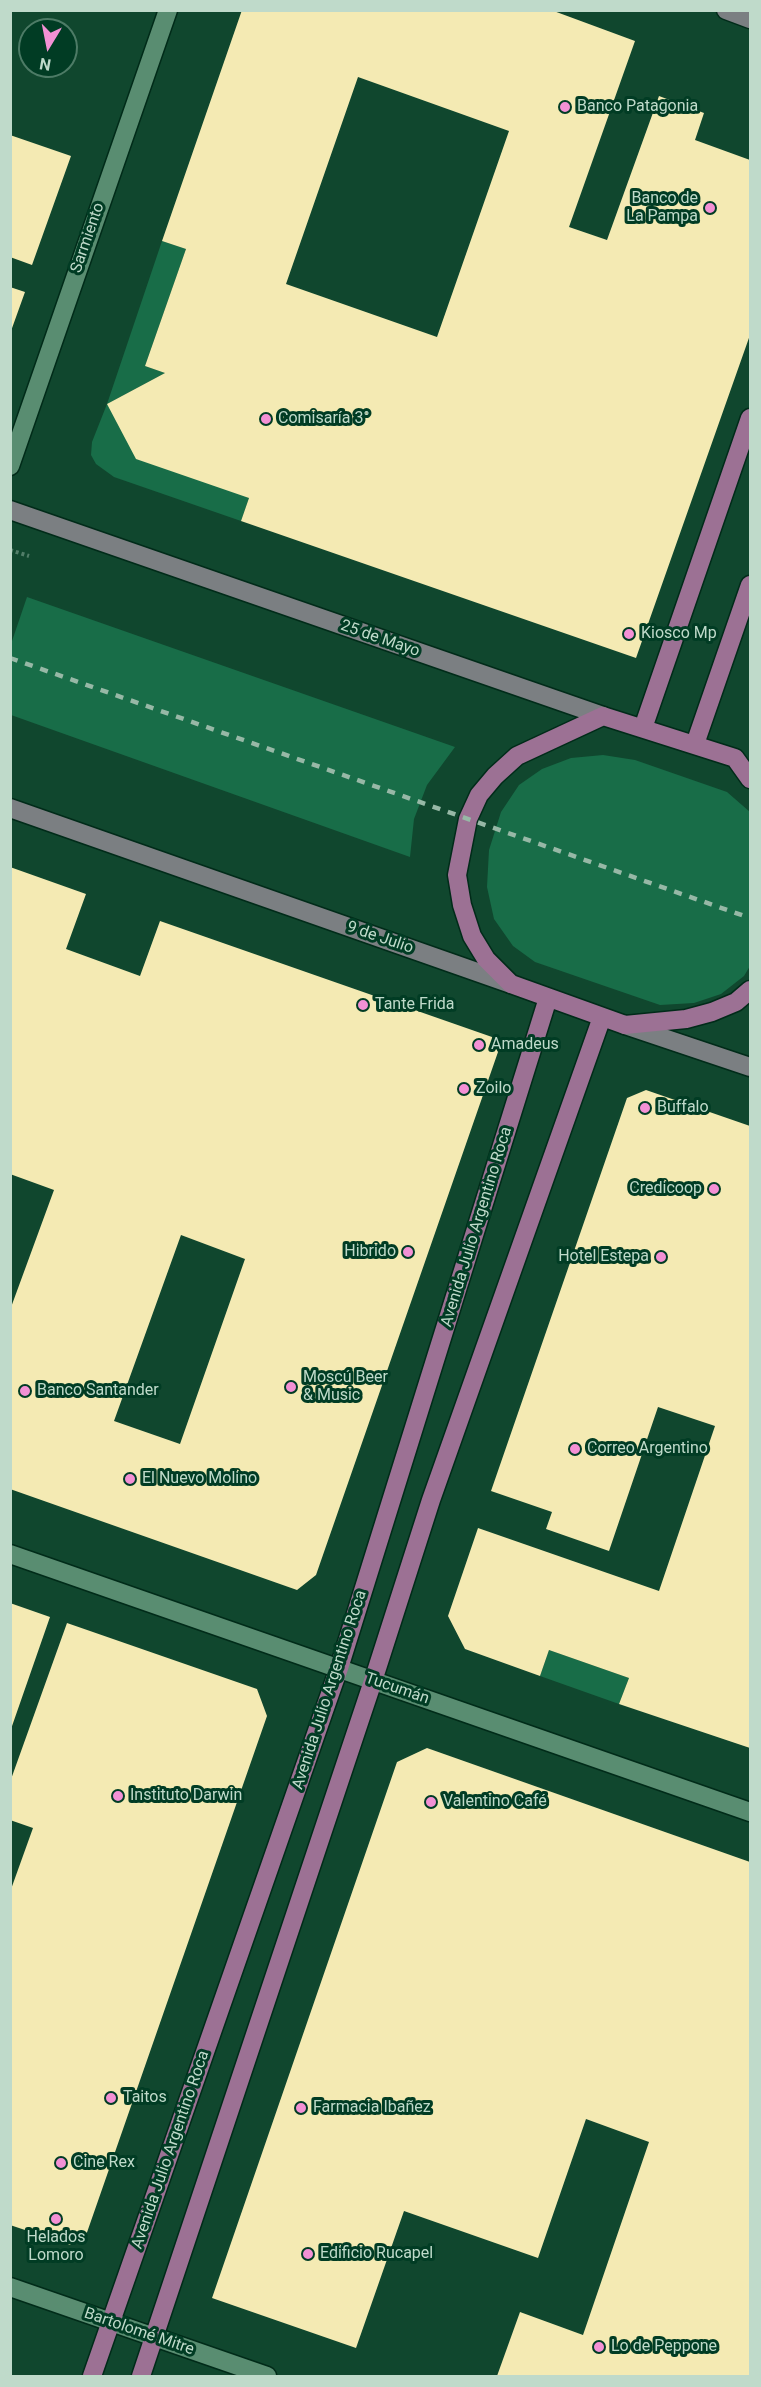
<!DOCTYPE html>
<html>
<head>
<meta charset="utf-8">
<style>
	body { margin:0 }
	#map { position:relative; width:761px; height:2387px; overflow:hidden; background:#10472e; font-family:Roboto,sans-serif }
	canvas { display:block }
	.frame { position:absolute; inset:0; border:12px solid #bfdaca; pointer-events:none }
	.north { position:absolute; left:18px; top:18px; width:60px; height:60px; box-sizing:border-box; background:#013c24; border:2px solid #4d7b66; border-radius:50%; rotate:190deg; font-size:16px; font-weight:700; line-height:24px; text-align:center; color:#bfdaca }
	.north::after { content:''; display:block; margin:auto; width:21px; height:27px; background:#f391d5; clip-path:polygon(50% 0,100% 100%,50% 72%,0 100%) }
</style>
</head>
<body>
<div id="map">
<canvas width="761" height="2387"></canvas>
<div class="frame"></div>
<div class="north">N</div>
</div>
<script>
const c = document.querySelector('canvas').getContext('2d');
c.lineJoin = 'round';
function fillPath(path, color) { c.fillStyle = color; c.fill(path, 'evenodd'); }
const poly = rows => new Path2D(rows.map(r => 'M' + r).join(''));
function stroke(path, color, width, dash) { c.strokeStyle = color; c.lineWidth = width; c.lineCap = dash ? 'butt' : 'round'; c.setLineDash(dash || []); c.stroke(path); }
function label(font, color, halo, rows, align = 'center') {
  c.font = font + ' Roboto,sans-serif'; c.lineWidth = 6; c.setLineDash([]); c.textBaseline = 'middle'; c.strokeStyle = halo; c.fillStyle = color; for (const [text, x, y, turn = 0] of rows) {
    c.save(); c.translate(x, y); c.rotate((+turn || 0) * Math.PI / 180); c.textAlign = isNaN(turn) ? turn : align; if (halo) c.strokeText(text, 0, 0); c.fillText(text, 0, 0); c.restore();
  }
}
const green = poly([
	[162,241,186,249,145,366,165,373,107,404,249,498,241,521,114,477,96,464,91,455,92,442,107,404],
	[27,597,455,747,427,785,414,819,410,857,11,715,11,644],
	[603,755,635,760,727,792,750,812,750,966,744,976,721,994,694,1003,660,1005,535,962,513,946,494,919,487,887,489,850,501,812,519,785,542,769,571,758],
	[549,1650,629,1678,619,1704,540,1676]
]);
const building = poly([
	[242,10,551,10,635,41,569,227,607,240,659,96,704,113,695,140,750,160,750,335,636,658,241,521,249,498,136,459,107,404,165,373,145,366,186,249,162,241],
	[358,77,509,131,437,337,286,284],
	[10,135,71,156,32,265,10,257],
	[10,287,25,292,11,331,10,331],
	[10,867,86,894,66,949,140,976,160,921,492,1037,498,1052,316,1575,297,1590,10,1489,10,1310,54,1190,10,1174],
	[181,1235,245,1259,180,1444,114,1421],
	[646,1090,750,1126,750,1748,619,1704,629,1678,549,1650,540,1676,465,1649,448,1616,478,1528,659,1591,715,1426,658,1407,609,1551,546,1529,552,1512,491,1491,627,1098],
	[10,1603,50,1617,11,1729,10,1729],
	[67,1623,257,1689,267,1716,84,2241,70,2245,10,2225,10,1892,33,1828,10,1820,10,1782],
	[427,1748,750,1862,750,2376,497,2376,520,2312,583,2335,649,2142,586,2119,538,2258,404,2211,356,2348,212,2298,397,1762]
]);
const path = poly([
	[10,550,29,556]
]);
const street = poly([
	[10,466,168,10],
	[10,1554,750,1812],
	[10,2287,267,2376]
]);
const secondary = poly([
	[726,10,750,19],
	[10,510,603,716],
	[10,808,511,984],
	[625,1025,750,1067]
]);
const primary = poly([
	[643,728,750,418],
	[695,744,750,585],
	[750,779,735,758,603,716,517,756,495,776,479,795,468,819,457,875,462,905,472,936,486,959,511,984,625,1025,686,1019,712,1012,736,1002,750,990],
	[92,2376,339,1668,548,998],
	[141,2376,373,1681,431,1500,602,1017]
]);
const rail = poly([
	[10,658,750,918]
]);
const markers = [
	[565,107,6,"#f391d5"],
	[710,208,6,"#f391d5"],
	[266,419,6,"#f391d5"],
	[629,634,6,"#f391d5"],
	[363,1005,6,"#f391d5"],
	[479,1045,6,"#f391d5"],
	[464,1089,6,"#f391d5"],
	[645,1108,6,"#f391d5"],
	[714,1189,6,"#f391d5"],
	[408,1252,6,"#f391d5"],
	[661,1257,6,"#f391d5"],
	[291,1387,6,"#f391d5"],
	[25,1391,6,"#f391d5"],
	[575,1449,6,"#f391d5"],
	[130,1479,6,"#f391d5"],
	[118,1796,6,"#f391d5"],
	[431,1802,6,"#f391d5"],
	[111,2098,6,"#f391d5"],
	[301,2108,6,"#f391d5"],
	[61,2163,6,"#f391d5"],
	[56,2219,6,"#f391d5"],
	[308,2254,6,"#f391d5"],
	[599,2347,6,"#f391d5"]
];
const poiNames = [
	["Banco Patagonia",577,107],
	["Banco de",698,199,"right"],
	["La Pampa",698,217,"right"],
	["Comisaría 3°",278,419],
	["Kiosco Mp",641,634],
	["Tante Frida",375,1005],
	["Amadeus",491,1045],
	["Zoilo",476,1089],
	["Buffalo",657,1108],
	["Credicoop",702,1189,"right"],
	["Hibrido",396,1252,"right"],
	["Hotel Estepa",649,1257,"right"],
	["Moscú Beer",303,1378],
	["& Music",303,1396],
	["Banco Santander",37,1391],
	["Correo Argentino",587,1449],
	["El Nuevo Molino",142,1479],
	["Instituto Darwin",130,1796],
	["Valentino Café",443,1802],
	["Taitos",123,2098],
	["Farmacia Ibañez",313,2108],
	["Cine Rex",73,2163],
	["Helados",56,2238,"center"],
	["Lomoro",56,2256,"center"],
	["Edificio Rucapel",320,2254],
	["Lo de Peppone",611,2347]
];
const streetNames = [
	["Sarmiento",88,238,-71],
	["25 de Mayo",380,639,19],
	["9 de Julio",380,938,19],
	["Avenida Julio Argentino Roca",477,1227,-73],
	["Tucumán",397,1689,19],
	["Avenida Julio Argentino Roca",330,1690,-72],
	["Avenida Julio Argentino Roca",171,2150,-71],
	["Bartolomé Mitre",139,2332,19]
];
fillPath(green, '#186d48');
fillPath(building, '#f4eab3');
stroke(street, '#012b19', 21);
stroke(secondary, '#012b19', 21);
stroke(primary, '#012b19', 21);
stroke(path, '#527e69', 4, [3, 3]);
stroke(street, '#598d71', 18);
stroke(secondary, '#7b7f82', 18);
stroke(primary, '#9c7194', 18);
stroke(rail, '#97b8a6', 4.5, [8, 8]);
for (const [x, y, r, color] of markers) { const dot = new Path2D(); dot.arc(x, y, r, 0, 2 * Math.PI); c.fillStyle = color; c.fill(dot); stroke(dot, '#013c24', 2); }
label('16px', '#bfdaca', '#013c24', poiNames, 'left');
label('16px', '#bfdaca', '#013c24', streetNames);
</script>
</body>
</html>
